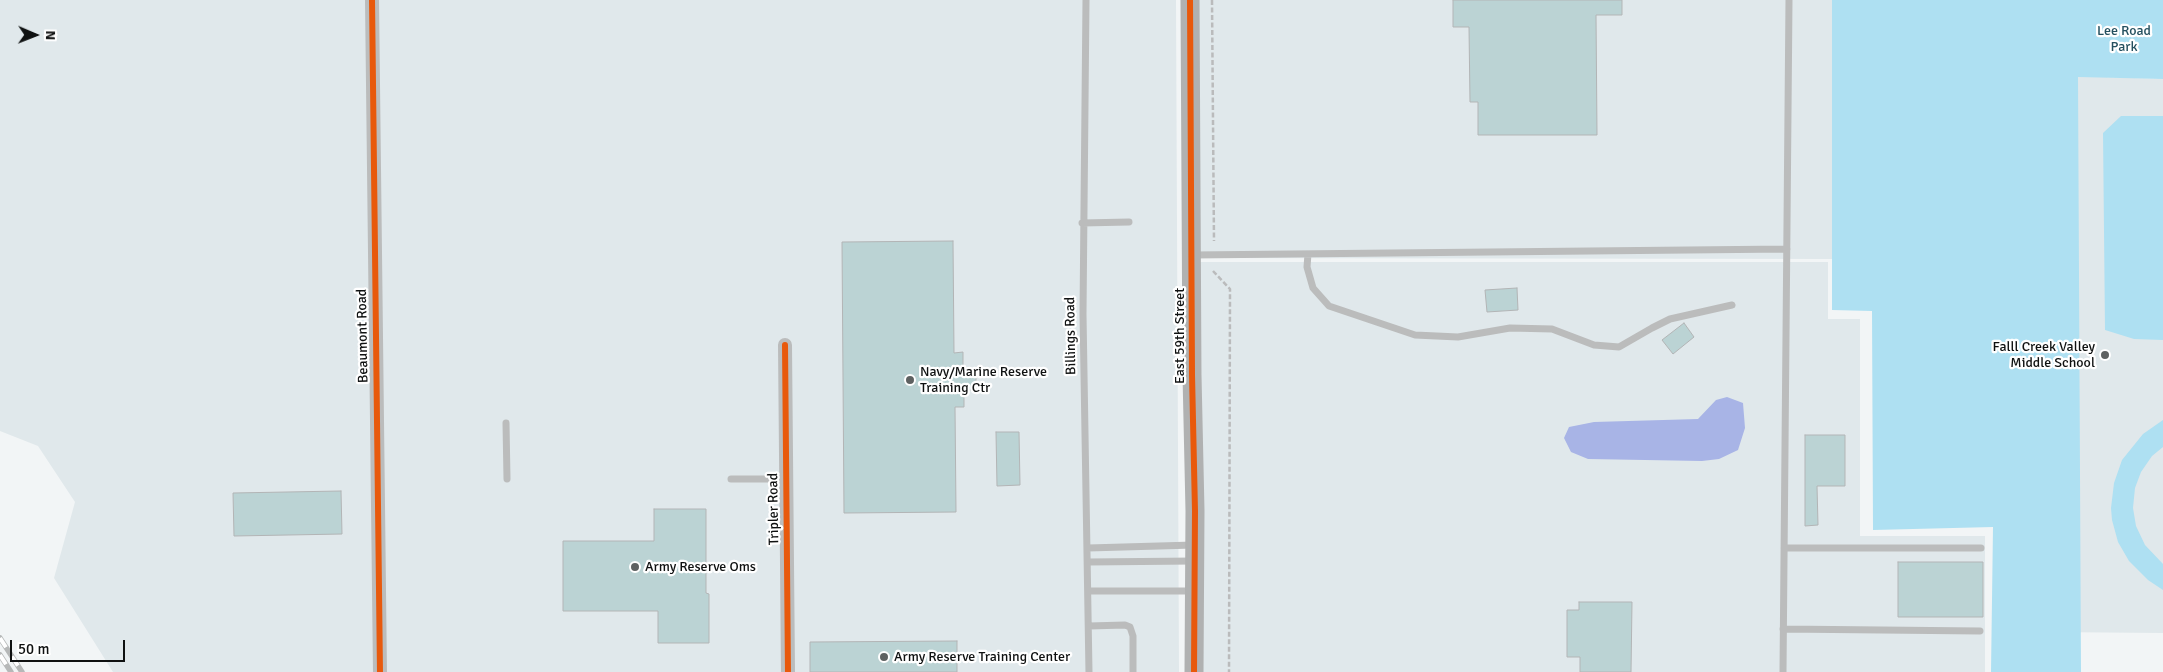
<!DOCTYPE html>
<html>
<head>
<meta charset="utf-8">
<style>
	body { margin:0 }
	#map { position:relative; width:2163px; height:672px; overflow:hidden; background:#f2f5f6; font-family:Signika,sans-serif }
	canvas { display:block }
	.north { position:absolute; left:10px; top:10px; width:50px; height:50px; -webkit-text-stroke:4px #fff; paint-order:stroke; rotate:91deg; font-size:14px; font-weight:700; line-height:20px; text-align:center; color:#0f1111 }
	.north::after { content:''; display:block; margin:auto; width:18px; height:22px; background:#0f1111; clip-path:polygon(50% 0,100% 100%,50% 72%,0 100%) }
	.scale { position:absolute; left:10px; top:640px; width:115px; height:22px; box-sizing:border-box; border:2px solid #0f1111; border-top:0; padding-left:6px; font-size:15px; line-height:18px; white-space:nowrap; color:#0f1111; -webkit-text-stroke:4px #fff; paint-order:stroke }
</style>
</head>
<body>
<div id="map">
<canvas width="2163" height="672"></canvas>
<div class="north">N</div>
<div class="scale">50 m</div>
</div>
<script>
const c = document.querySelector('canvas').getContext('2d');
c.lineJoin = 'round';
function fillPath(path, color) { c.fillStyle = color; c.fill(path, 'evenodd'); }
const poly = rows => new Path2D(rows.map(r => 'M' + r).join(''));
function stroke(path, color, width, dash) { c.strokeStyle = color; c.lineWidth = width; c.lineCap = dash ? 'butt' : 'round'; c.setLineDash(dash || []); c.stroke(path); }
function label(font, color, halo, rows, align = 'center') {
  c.font = font + ' Signika,sans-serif'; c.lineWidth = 4.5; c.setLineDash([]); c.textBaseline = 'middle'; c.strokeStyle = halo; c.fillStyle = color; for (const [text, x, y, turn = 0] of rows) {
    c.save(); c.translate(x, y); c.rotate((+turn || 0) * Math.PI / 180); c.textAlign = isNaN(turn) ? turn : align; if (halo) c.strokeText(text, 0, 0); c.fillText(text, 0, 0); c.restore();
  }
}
const built = poly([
	[0,0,1176,0,1179,672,113,672,54,578,75,502,38,446,0,431],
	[1197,0,1832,0,1832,259,1198,258],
	[2046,75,2163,79,2163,633,2047,632],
	[1199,262,1828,262,1828,319,1860,319,1860,536,1985,536,1985,672,1199,672]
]);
const green = poly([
	[1832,0,2163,0,2163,79,2078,77,2081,672,1991,672,1993,527,1873,530,1872,311,1832,310],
	[2121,116,2163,116,2163,340,2134,339,2105,330,2103,133],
	[2163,420,2163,447,2152,456,2141,472,2135,488,2133,508,2136,526,2145,545,2163,564,2163,590,2148,580,2129,561,2118,542,2112,520,2111,508,2114,483,2122,460,2143,434]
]);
const water = poly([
	[1727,397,1743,403,1745,428,1738,450,1719,459,1702,461,1588,459,1571,452,1564,438,1569,427,1594,422,1698,419,1716,400]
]);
const building = poly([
	[1453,0,1622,0,1622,15,1596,15,1597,135,1478,135,1478,102,1470,102,1469,27,1453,27,1453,0],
	[953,241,954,353,963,352,963,370,976,370,976,390,964,390,964,407,955,407,956,512,844,513,842,242,953,241],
	[1517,288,1518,310,1487,312,1485,290,1517,288],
	[1684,323,1694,337,1673,354,1662,340,1684,323],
	[996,432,1019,432,1020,485,997,486,996,432],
	[1805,435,1845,435,1845,486,1817,486,1818,525,1805,526,1805,435],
	[341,491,342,534,234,536,233,493,341,491],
	[654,509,706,509,706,593,709,594,709,643,658,643,658,611,563,611,563,541,654,541,654,509],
	[1898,562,1983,562,1983,617,1898,617,1898,562],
	[1579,602,1632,602,1631,672,1580,672,1580,657,1567,657,1567,610,1579,610,1579,602],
	[957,641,957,672,810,672,810,642,957,641]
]);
const path = poly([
	[1212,0,1214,241],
	[1213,271,1230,289,1229,672]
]);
const lane = poly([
	[1086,0,1083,314,1089,672],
	[1082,223,1129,222],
	[1308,254,1307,267,1313,288,1329,306,1415,335,1458,337,1510,328,1552,329,1594,345,1619,347,1652,328,1670,319,1732,305],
	[1193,255,1787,249],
	[506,423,507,479],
	[731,479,786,479],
	[1088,548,1194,545],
	[1784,548,1981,548],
	[1088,562,1194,561],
	[1089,591,1193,591],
	[1089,626,1125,625,1130,627,1133,636,1133,672],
	[1783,629,1980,631],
	[1783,672,1789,0]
]);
const street = poly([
	[372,0,380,672],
	[785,345,788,672]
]);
const secondary = poly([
	[1190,0,1192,375,1195,511,1194,672]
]);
const rail = poly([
	[0,638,22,672],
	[0,655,11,672]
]);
const cycleway = poly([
	[372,0,380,672],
	[1190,0,1192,375,1195,511,1194,672],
	[785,345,788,672]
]);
const markers = [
	[2105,355,5,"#5e6161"],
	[910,380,5,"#5e6161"],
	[635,567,5,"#5e6161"],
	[884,657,5,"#5e6161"]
];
const parkNames = [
	["Lee Road",2124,31],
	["Park",2124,47]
];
const streetNames = [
	["Beaumont Road",363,336,-91],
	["Billings Road",1071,336,-91],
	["East 59th Street",1180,336,-90],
	["Tripler Road",774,509,-91]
];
const poiNames = [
	["Falll Creek Valley",2095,347,"right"],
	["Middle School",2095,363,"right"],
	["Navy/Marine Reserve",920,372],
	["Training Ctr",920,388],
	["Army Reserve Oms",645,567],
	["Army Reserve Training Center",894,657]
];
fillPath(built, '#e0e8eb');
fillPath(green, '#aee0f2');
fillPath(water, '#a8b4e6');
fillPath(building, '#bbd3d4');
stroke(building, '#b3b5b6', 1);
stroke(path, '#babbbc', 2.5, [5, 2.5]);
stroke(lane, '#bbbcbc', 7);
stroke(street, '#bbbcbc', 14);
stroke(secondary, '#b0b1b1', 19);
stroke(rail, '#b6b8b8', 5.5);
stroke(rail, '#fff', 4, [11]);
stroke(cycleway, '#e8590c', 6);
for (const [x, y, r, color] of markers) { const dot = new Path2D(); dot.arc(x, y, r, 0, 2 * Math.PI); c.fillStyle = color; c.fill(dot); stroke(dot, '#fff', 2); }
label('14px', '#24505f', '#fff', parkNames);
label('14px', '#0f1111', '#fff', streetNames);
label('14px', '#0f1111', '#fff', poiNames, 'left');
</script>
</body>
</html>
